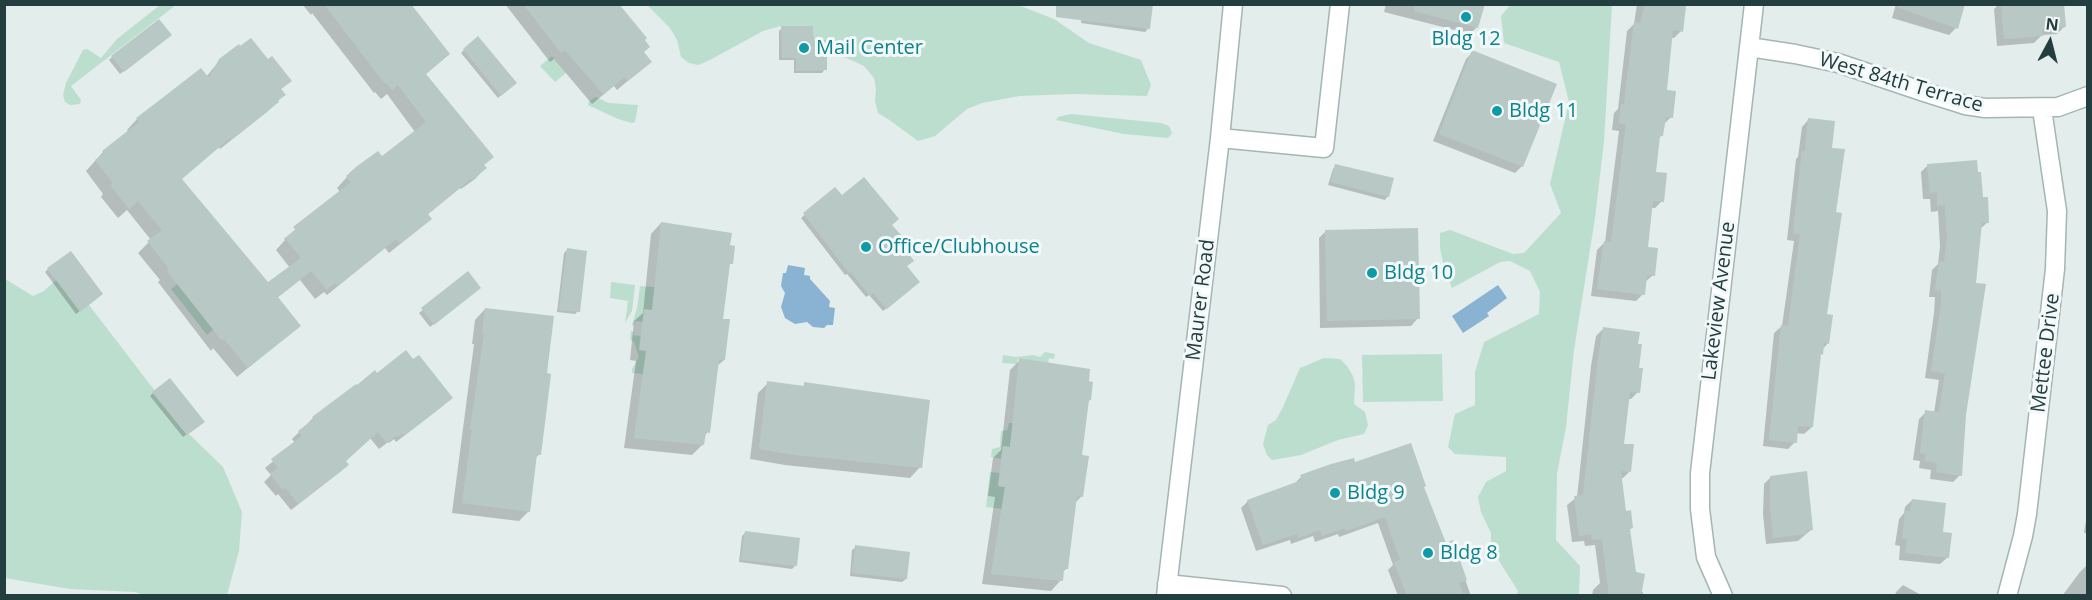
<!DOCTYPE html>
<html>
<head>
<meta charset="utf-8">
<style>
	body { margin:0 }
	#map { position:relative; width:2092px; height:600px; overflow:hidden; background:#e3edeb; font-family:"Open Sans",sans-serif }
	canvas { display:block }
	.frame { position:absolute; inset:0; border:6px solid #223e3f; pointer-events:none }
	.north { position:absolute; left:2020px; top:12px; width:60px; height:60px; -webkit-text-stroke:4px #f3f9f8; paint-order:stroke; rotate:7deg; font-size:16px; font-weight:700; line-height:24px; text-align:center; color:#223e3f }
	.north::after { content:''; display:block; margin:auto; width:21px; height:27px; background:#223e3f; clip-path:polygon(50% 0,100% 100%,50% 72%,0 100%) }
</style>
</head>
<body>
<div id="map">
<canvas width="2092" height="600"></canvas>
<div class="frame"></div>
<div class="north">N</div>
</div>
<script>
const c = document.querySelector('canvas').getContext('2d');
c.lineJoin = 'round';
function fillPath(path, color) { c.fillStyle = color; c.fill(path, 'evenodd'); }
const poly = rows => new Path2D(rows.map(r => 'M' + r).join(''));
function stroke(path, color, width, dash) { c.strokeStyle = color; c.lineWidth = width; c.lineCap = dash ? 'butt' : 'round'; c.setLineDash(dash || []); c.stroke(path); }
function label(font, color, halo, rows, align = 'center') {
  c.font = font + ' "Open Sans",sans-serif'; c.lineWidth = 6; c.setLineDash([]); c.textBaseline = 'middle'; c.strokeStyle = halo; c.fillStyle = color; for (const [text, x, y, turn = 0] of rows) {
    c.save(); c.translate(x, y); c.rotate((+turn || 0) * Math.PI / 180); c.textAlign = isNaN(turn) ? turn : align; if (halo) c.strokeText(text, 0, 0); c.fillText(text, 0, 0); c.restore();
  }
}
const green = poly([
	[1511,4,1612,5,1604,141,1595,218,1574,350,1566,427,1557,474,1556,540,1580,566,1579,595,1517,595,1518,591,1491,548,1491,533,1481,512,1478,497,1486,482,1506,471,1506,457,1455,454,1448,447,1455,414,1475,405,1475,372,1484,342,1539,314,1540,292,1530,271,1510,261,1500,262,1452,288,1444,267,1440,248,1440,233,1450,230,1513,254,1524,253,1561,213,1550,184,1569,102,1559,62,1504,43,1501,16],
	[160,5,176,5,71,86,81,100,80,104,70,105,65,102,63,95,66,83,83,50,87,49,101,58,117,39],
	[647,5,1018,5,1054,19,1089,43,1141,60,1151,85,1147,96,1074,94,1019,96,982,103,967,109,935,136,918,141,888,119,878,113,875,101,876,89,874,78,864,66,827,49,826,40,814,40,813,26,781,26,763,31,708,61,698,65,689,63,681,57,677,40,670,28],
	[552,56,566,73,555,82,540,66],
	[596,97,609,103,638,105,635,122,632,123,618,119,588,105,589,101],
	[1071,114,1161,123,1169,126,1172,133,1168,138,1124,134,1056,120,1058,117],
	[5,279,33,296,44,291,56,280,89,305,155,391,153,393,187,435,189,434,223,467,242,512,239,551,227,595,144,595,135,592,70,589,5,578],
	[611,282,635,285,632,311,625,323,628,301,610,298],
	[177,284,214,329,207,335,171,289],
	[640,286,655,287,652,310,643,322,635,321,634,326,632,325,637,308],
	[631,331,634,332,633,335,641,336,647,351,643,374,632,373,632,369,639,357,634,342,630,340],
	[1045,352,1055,354,1054,359,1049,358,1048,364,1028,362,1028,359,1018,358,1017,364,1002,363,1003,355,1016,357,1033,355,1040,357],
	[1442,354,1443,401,1363,402,1362,355],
	[1324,358,1340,359,1347,366,1353,376,1355,384,1354,404,1365,412,1368,425,1364,434,1338,440,1301,455,1272,460,1267,455,1263,444,1268,425,1276,420,1283,407,1300,368],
	[1009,423,1013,423,1010,447,1003,446,1001,459,991,457,992,449,1000,447,1001,431,1007,430],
	[990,472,1000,473,998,486,1005,487,1002,509,986,507]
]);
const water = poly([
	[788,265,805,268,804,275,810,276,810,279,830,301,829,307,835,308,833,325,827,325,824,328,813,327,807,322,795,324,785,318,781,307,785,293,781,286,783,273,786,273],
	[1498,285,1507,298,1487,313,1489,316,1463,333,1452,316]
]);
const shadow = poly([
	[302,4,414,4,412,9,448,54,425,75,485,168,475,179,461,189,460,188,427,215,430,219,419,229,389,253,385,248,327,295,324,292,315,299,300,280,277,298,299,326,237,377,213,348,211,351,158,282,160,280,138,253,151,240,127,210,118,218,101,197,103,194,86,171,103,152,129,132,127,130,137,119,206,77,220,60,268,61,290,81,280,90,284,95,267,112,220,149,219,147,181,179,268,284,290,268,276,250,285,240,284,239,340,192,337,188,347,177,382,158,415,132,387,94,381,99,375,92,374,93,312,13,311,15],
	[505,4,616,4,643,53,650,62,617,90,614,86,592,104,554,59,550,62],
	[1083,4,1148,29,1145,32,1081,23],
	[1386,4,1483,4,1477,27,1470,34,1384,12],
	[1637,4,1675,4,1681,31,1674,38,1671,38,1665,91,1671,117,1664,124,1662,135,1658,139,1654,174,1662,201,1655,208,1650,208,1646,248,1653,275,1645,282,1643,294,1636,301,1591,296,1597,250,1605,242,1619,131,1612,130,1614,113,1618,109,1627,31,1634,24],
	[1896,4,1964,4,1956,28,1949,35,1892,18],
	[1999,4,2063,4,2064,27,2057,34,2042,35,2034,43,1997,46,1994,9],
	[782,28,812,41,825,69,822,73,794,73,794,60,779,60,779,31],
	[166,38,120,74,109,60,112,57],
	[464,50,512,86,498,98,461,53],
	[1473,52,1522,166,1515,173,1433,141,1466,59],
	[1809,119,1831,150,1834,213,1826,316,1828,343,1822,350,1819,356,1812,427,1804,434,1796,433,1795,442,1788,449,1763,446,1774,333,1782,326,1794,241,1787,240,1796,159,1798,157,1802,127],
	[1336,165,1388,196,1385,200,1328,185,1333,169],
	[1928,165,1982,199,1988,222,1980,229,1960,475,1953,482,1930,479,1931,470,1919,468,1920,461,1913,460,1919,419,1926,412,1934,413,1939,380,1925,378,1934,313,1935,297,1929,297,1932,270,1938,264,1940,246,1938,211,1931,212,1930,199,1923,199,1921,172],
	[835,189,842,197,896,238,905,266,915,285,883,311,869,295,866,297,847,274,845,275,801,218],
	[661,223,728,246,731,263,728,266,722,320,724,360,716,367,708,432,703,437,703,444,692,455,624,448,636,361,630,360,634,321,643,313,651,234],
	[1326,231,1418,318,1411,326,1320,328,1319,238],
	[567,250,578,311,575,314,557,312,564,253],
	[48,269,98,297,76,314,45,272],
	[468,274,476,291,430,327,419,313],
	[485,309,545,375,540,454,535,458,529,511,519,521,452,513,474,344,472,344,475,320],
	[1603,329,1637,369,1638,392,1631,399,1628,399,1622,445,1630,471,1623,478,1620,478,1625,512,1631,528,1629,530,1635,573,1640,591,1643,592,1643,596,1592,596,1593,590,1600,583,1595,545,1585,546,1584,541,1572,542,1567,505,1577,497,1591,366,1596,336],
	[1020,360,1087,383,1090,400,1087,403,1080,456,1082,496,1074,504,1067,568,1062,573,1061,580,1051,591,982,584,995,497,988,496,993,458,1001,450,1010,370],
	[768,383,802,387,805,384,920,467,910,478,785,465,750,459,758,393],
	[153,393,200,425,183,437,150,396],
	[444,405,396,442,394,439,389,443,388,442,379,449,370,438,344,461,347,465,340,472,291,510,278,494,276,496,264,482,271,475,265,468,295,443,292,439,313,418],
	[1354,464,1423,487,1445,545,1452,542,1471,596,1398,596,1388,570,1393,565,1378,523,1339,537,1338,534,1315,542,1313,536,1291,544,1290,540,1256,551,1241,508,1248,501,1294,484,1301,477],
	[1771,477,1812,529,1798,541,1766,544,1763,514,1764,484],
	[1912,500,1941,533,1948,557,1940,564,1899,560,1900,546,1895,545,1899,519,1904,513,1905,507],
	[2088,508,2088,533,2084,533],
	[745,533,795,566,792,569,739,562,742,536],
	[856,547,906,579,902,582,850,576,852,550],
	[2087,565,2088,596,2062,596,2080,572],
	[1903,585,1923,596,1895,596,1896,592]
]);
const building = poly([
	[324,4,411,4,450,54,426,74,494,157,484,165,487,168,472,180,471,179,428,214,432,219,400,244,396,239,338,286,335,283,327,290,311,271,278,297,301,326,248,368,224,339,222,341,167,271,169,269,147,241,162,230,138,201,129,209,110,185,113,183,95,160,104,153,102,151,139,122,136,118,161,99,201,68,209,78,219,59,239,44,240,46,251,38,268,59,272,56,292,81,281,89,286,95,278,100,279,102,231,140,230,138,182,179,268,282,301,258,285,238,296,230,293,227,351,182,346,176,356,167,378,151,382,156,426,122,398,85,392,90,386,83,385,84],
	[523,4,619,4,647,38,645,40,650,47,644,52,652,62,628,81,625,77,603,94,565,50,561,53],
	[1056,4,1153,4,1150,29,1056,17],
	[1415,4,1485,4,1478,28,1414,11],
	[1645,4,1686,6,1683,32,1673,30,1667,90,1676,91,1673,118,1666,117,1663,136,1660,136,1656,172,1667,173,1664,202,1653,201,1648,247,1658,248,1655,276,1647,275,1645,295,1597,289,1604,241,1611,242,1626,124,1619,123,1621,104,1624,104,1634,22,1640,23],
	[1898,4,1965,4,1958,29,1897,7],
	[2001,4,2064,4,2066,27,2042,29,2043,36,2004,39],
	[159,19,172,35,124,72,111,56],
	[781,26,813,26,814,40,827,40,827,70,796,71,796,58,782,58],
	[478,36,517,83,501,96,463,49],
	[1472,50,1557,84,1523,167,1439,134],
	[1808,118,1835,121,1832,148,1845,149,1836,212,1842,213,1827,314,1833,315,1829,344,1824,343,1823,355,1821,354,1813,427,1798,426,1797,443,1769,440,1781,325,1788,326,1800,234,1793,233,1802,151,1805,151],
	[1977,160,1978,172,1981,172,1983,197,1988,197,1989,223,1982,223,1976,283,1986,284,1966,415,1962,476,1936,472,1937,463,1925,461,1926,454,1920,453,1925,410,1939,412,1945,373,1931,371,1941,304,1941,291,1935,290,1939,261,1944,262,1947,238,1945,205,1937,206,1937,192,1930,193,1927,164],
	[1335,164,1394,178,1389,197,1331,182],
	[864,177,899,219,892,225,901,235,898,238,914,261,907,266,920,282,887,309,873,293,870,296,851,272,849,273,803,213,835,187,842,195],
	[661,222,732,233,730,245,735,246,733,264,730,264,723,319,730,319,725,360,719,360,710,433,706,432,704,445,634,438,646,351,639,350,644,309,652,310],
	[1418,228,1420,319,1327,321,1325,230],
	[567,248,587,251,580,312,559,310],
	[71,251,103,294,80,312,47,268],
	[468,271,481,288,434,325,421,308],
	[485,308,554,316,547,373,551,374,545,423,541,455,537,454,530,512,462,503,472,429,470,429,484,334,482,334],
	[1603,327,1640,332,1638,344,1642,344,1639,368,1643,368,1640,393,1630,392,1624,444,1634,444,1631,472,1621,471,1626,511,1631,510,1633,528,1630,529,1636,572,1645,574,1641,596,1609,596,1602,539,1592,540,1591,534,1579,536,1574,496,1583,495,1598,358],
	[406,350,413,359,419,355,453,398,404,436,402,434,397,437,396,436,387,443,378,432,346,461,349,465,298,504,286,488,283,490,270,474,278,468,271,459,302,436,298,431,314,419,312,417,356,384,357,385,375,370,377,373],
	[1019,358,1090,369,1089,381,1093,382,1091,400,1089,400,1082,455,1089,456,1083,497,1077,496,1068,569,1064,569,1063,581,991,574,1005,487,998,486,1003,446,1010,447],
	[170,378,205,422,187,435,152,392],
	[767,381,804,386,804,382,930,400,922,468,796,455,759,449],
	[1411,443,1426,486,1424,487,1446,543,1453,540,1467,580,1459,583,1464,596,1407,596,1394,562,1400,560,1385,517,1346,531,1345,528,1322,536,1320,530,1298,538,1297,534,1263,545,1247,500,1302,480,1300,475,1331,464,1354,458,1355,462],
	[1807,471,1813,530,1807,531,1807,534,1773,538,1770,506,1770,476],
	[1912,499,1946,503,1943,532,1952,533,1949,558,1905,553,1907,539,1902,538,1905,511,1910,511],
	[745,531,800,538,797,566,741,560],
	[855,545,910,552,907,579,852,573]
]);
const minor = poly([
	[1749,47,1795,54,1838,63,1924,92,1965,105,1985,108,2058,107,2088,96],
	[1220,138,1324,148,1340,4],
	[1167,584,1282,596],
	[1166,596,1220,138,1233,4],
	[1723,596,1706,557,1700,509,1700,473,1754,4],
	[2007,596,2023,536,2027,514,2055,269,2057,211,2042,109]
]);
const markers = [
	[1466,17,6,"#0f9aa8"],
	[804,48,6,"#0f9aa8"],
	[1497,111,6,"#0f9aa8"],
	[866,247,6,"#0f9aa8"],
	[1372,273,6,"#0f9aa8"],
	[1335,493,6,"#0f9aa8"],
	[1428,553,6,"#0f9aa8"]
];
const cultureNames = [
	["Bldg 12",1466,39,"center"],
	["Mail Center",816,48],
	["Bldg 11",1509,111],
	["Office/Clubhouse",878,247],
	["Bldg 10",1384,273],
	["Bldg 9",1347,493],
	["Bldg 8",1440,553]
];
const streetNames = [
	["West 84th Terrace",1901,83,16],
	["Maurer Road",1201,300,-83],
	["Lakeview Avenue",1719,301,-83],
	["Mettee Drive",2046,353,-83]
];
fillPath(green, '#bbdecf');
fillPath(water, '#8ab2d2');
fillPath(shadow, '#0003');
fillPath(building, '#b8c8c5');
stroke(minor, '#a5b5b4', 21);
stroke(minor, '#fff', 18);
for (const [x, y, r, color] of markers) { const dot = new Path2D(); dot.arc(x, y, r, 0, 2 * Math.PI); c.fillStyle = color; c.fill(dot); stroke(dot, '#f3f9f8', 2); }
label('20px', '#0d838f', '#f3f9f8', cultureNames, 'left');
label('20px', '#223e3f', '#f3f9f8', streetNames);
</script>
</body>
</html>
